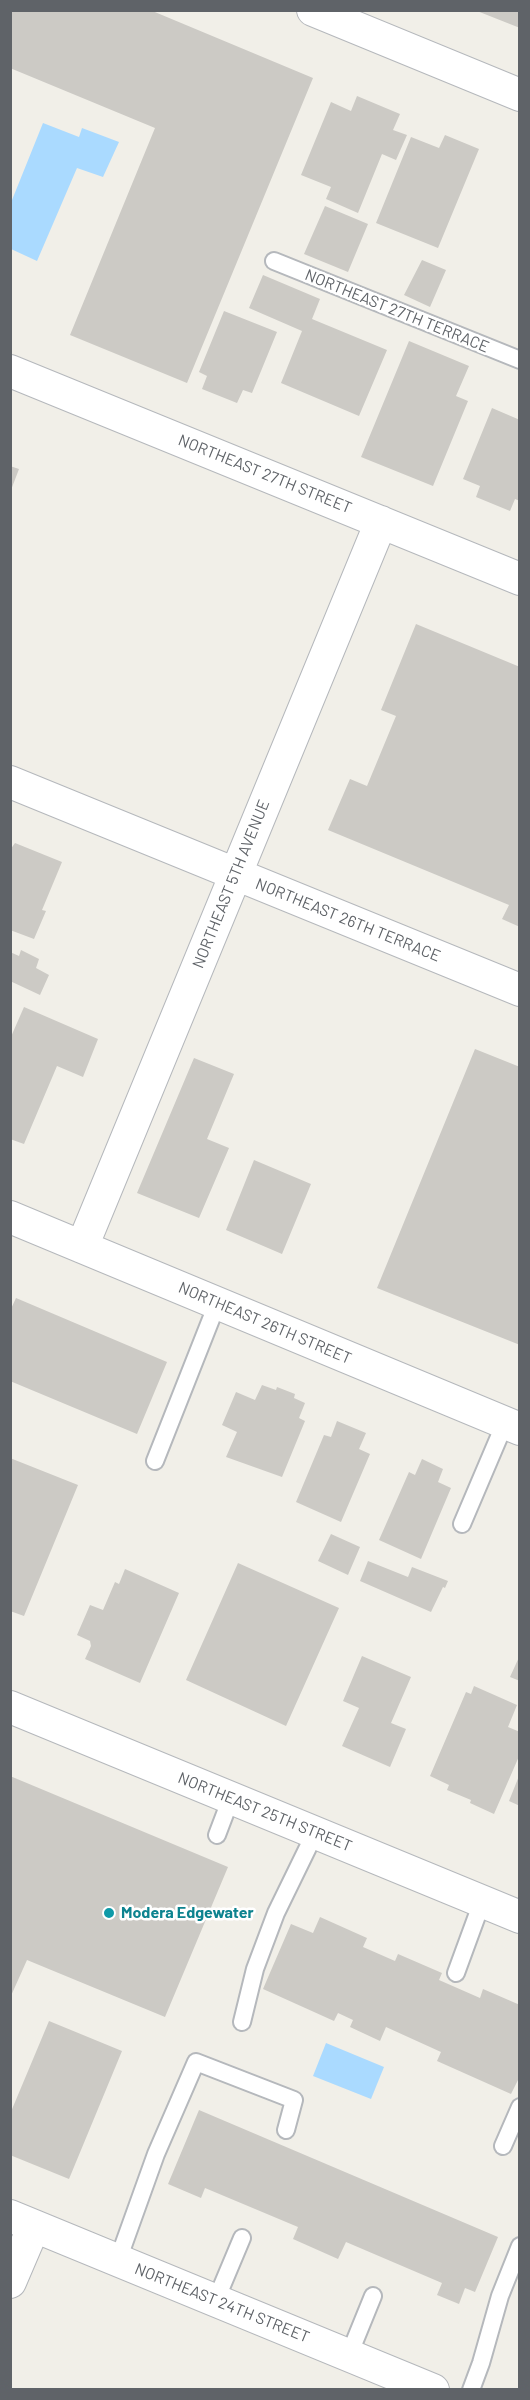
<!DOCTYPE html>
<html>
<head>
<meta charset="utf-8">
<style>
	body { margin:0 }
	#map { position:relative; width:530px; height:2400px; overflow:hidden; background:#f1efe8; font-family:Barlow,sans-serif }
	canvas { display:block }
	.frame { position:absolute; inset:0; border:12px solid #5f6368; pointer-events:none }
</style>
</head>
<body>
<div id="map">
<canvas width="530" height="2400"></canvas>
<div class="frame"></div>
</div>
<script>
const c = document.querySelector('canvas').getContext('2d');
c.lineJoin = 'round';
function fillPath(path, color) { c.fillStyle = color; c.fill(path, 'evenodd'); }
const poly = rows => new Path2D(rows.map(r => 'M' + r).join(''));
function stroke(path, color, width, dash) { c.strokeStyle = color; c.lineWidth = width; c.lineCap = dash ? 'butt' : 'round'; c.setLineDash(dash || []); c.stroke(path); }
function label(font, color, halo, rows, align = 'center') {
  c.font = font + ' Barlow,sans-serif'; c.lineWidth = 5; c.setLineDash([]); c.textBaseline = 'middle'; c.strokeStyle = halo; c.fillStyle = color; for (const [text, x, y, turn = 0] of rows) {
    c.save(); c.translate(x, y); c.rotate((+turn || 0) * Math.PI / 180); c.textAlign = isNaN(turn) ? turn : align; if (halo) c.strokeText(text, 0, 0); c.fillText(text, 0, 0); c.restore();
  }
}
const water = poly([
	[43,123,79,137,82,128,119,142,103,177,77,168,37,261,11,249,10,205],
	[326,2043,384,2067,371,2099,313,2076]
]);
const building = poly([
	[10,10,150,10,313,78,187,383,70,335,155,128,10,68],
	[477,10,520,10,520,28,477,11],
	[357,96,400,114,393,130,407,135,396,160,382,154,358,213,326,199,331,187,301,175,331,102,351,111],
	[445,135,479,149,438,248,376,223,411,137,439,148],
	[325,206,368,224,348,272,304,254],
	[422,260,446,270,430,307,404,295],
	[263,275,320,299,312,319,387,350,359,416,281,383,302,331,249,308],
	[224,311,277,332,252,393,243,390,237,403,202,389,207,376,199,372],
	[409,341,469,366,456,396,468,401,433,486,361,457],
	[492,408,520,420,520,501,515,499,510,511,476,497,480,486,463,479],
	[10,466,19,469,11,490,10,490],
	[416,624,520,667,520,927,502,919,509,905,328,830,350,779,367,786,396,716,381,710],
	[15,843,62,862,42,910,46,911,34,939,10,930,10,850],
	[21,950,39,959,36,968,49,975,40,995,10,981,10,952,19,956],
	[24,1007,98,1039,83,1077,57,1066,24,1144,10,1139,10,1039],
	[475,1049,520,1067,520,1345,377,1288],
	[194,1058,234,1074,207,1139,229,1148,199,1218,137,1193],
	[254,1160,311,1184,282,1254,226,1230],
	[16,1298,167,1362,137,1434,10,1381,10,1311],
	[262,1385,276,1390,277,1387,295,1394,294,1398,305,1403,299,1418,305,1421,282,1477,226,1457,237,1432,222,1425,236,1392,255,1400],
	[337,1421,366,1433,359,1449,370,1454,341,1522,296,1502,324,1435,331,1437],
	[10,1458,78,1485,24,1616,10,1611],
	[422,1459,443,1469,438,1482,451,1488,421,1559,379,1540,409,1472,415,1475],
	[331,1534,360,1547,348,1575,318,1561],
	[368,1561,408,1577,412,1567,448,1581,445,1588,443,1587,431,1612,360,1581],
	[238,1563,339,1608,286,1726,186,1680],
	[125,1569,179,1593,140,1683,85,1659,91,1646,90,1641,77,1635,90,1605,103,1610,115,1582,119,1584],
	[520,1655,520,1681,510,1677],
	[362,1656,411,1677,391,1723,406,1729,390,1767,342,1746,359,1708,343,1701],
	[474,1686,517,1705,508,1727,520,1732,520,1754,494,1814,470,1803,471,1800,447,1790,449,1785,430,1776,466,1692,471,1694],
	[10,1776,228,1867,165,2017,27,1960,10,1998],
	[519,1776,520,1776,520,1806,509,1801],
	[320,1917,367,1938,363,1947,395,1961,398,1954,442,1973,439,1980,480,1998,483,1989,520,2005,520,2076,511,2094,437,2061,441,2052,386,2027,380,2041,350,2027,353,2020,338,2013,334,2021,263,1989,291,1924,313,1933],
	[49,2021,122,2051,69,2179,10,2155,10,2114],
	[199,2110,498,2237,475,2292,465,2288,459,2304,437,2295,442,2283,346,2242,338,2259,293,2239,298,2227,205,2188,201,2198,168,2184]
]);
const service = poly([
	[274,261,520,360],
	[155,1461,217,1304],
	[462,1524,505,1423],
	[217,1835,231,1798],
	[456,1973,482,1902],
	[242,2022,255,1969,276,1913,315,1833],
	[503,2146,520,2107],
	[118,2260,156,2154,196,2062,294,2100,286,2130],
	[216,2300,242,2238],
	[349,2355,373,2296],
	[471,2390,481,2363,500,2296,520,2246]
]);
const minor = poly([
	[313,10,520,95],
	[10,371,520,579],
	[10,782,520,990],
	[10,1217,520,1429],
	[82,1247,381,522],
	[10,1707,520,1917],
	[10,2216,433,2390],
	[10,2282,34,2226]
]);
const markers = [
	[109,1913,6,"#0f9aa8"]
];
const streetNames = [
	["NORTHEAST 27TH TERRACE",397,311,22],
	["NORTHEAST 27TH STREET",265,474,22],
	["NORTHEAST 5TH AVENUE",231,884,-68],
	["NORTHEAST 26TH TERRACE",348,920,22],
	["NORTHEAST 26TH STREET",265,1323,23],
	["NORTHEAST 25TH STREET",265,1812,22],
	["NORTHEAST 24TH STREET",222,2303,22]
];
const cultureNames = [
	["Modera Edgewater",121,1913]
];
fillPath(water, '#aadaff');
fillPath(building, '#cccac5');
stroke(service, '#b5b8bc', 20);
stroke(minor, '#b5b8bc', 34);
stroke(service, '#fff', 16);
stroke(minor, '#fff', 32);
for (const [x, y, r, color] of markers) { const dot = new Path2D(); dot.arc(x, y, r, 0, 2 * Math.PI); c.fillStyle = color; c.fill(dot); stroke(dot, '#fff', 2); }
label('16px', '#5f6368', '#fff', streetNames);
label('bold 16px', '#0d838f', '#fff', cultureNames, 'left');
</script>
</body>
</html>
